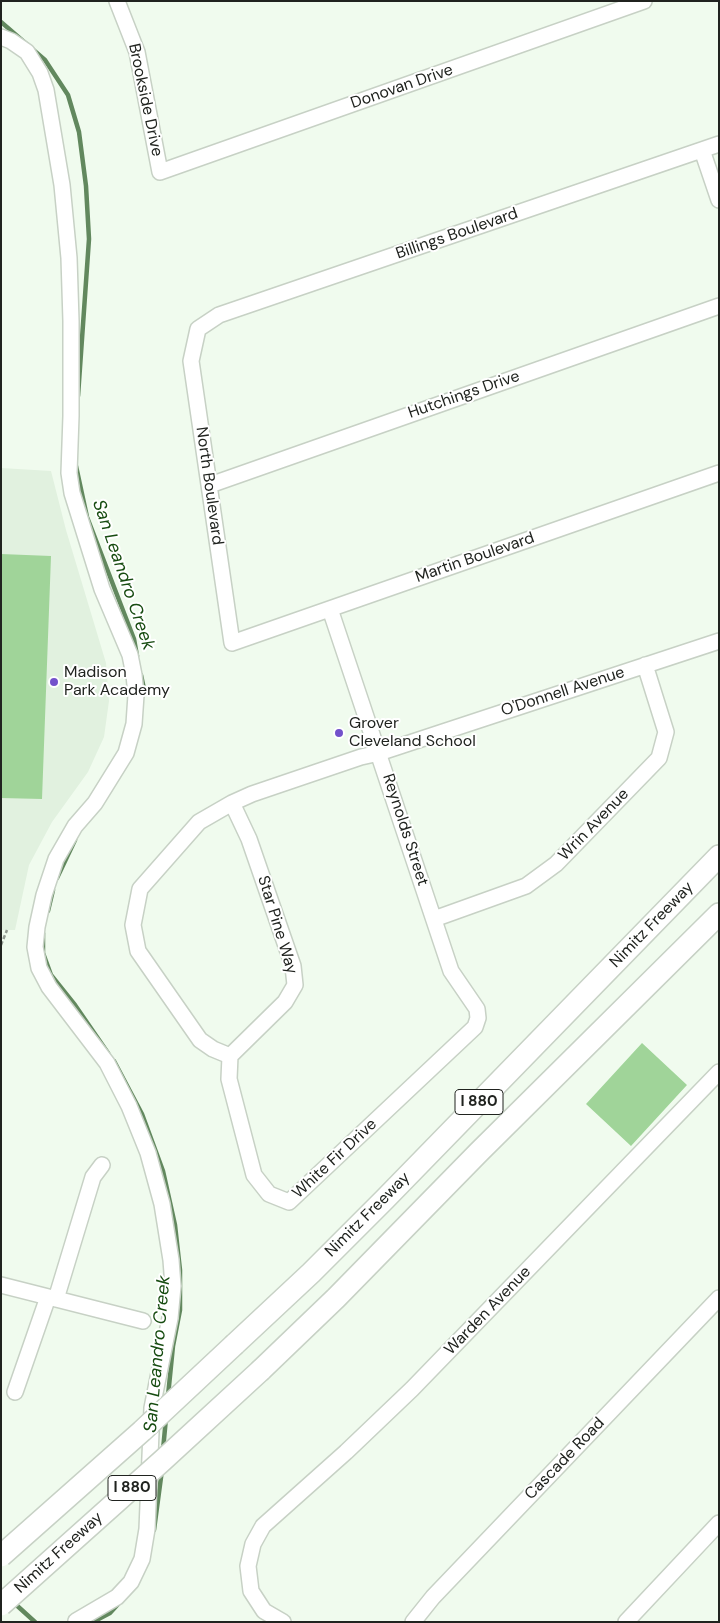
<!DOCTYPE html>
<html>
<head>
<meta charset="utf-8">
<style>
	body { margin:0 }
	#map { position:relative; width:720px; height:1623px; overflow:hidden; background:#f0fbee; font-family:"DM Sans",sans-serif }
	canvas { display:block }
	.frame { position:absolute; inset:0; border:2px solid #20231f; pointer-events:none }
</style>
</head>
<body>
<div id="map">
<canvas width="720" height="1623"></canvas>
<div class="frame"></div>
</div>
<script>
const c = document.querySelector('canvas').getContext('2d');
c.lineJoin = 'round';
function fillPath(path, color) { c.fillStyle = color; c.fill(path, 'evenodd'); }
const poly = rows => new Path2D(rows.map(r => 'M' + r).join(''));
function stroke(path, color, width, dash) { c.strokeStyle = color; c.lineWidth = width; c.lineCap = dash ? 'butt' : 'round'; c.setLineDash(dash || []); c.stroke(path); }
function label(font, color, halo, rows, align = 'center') {
  c.font = font + ' "DM Sans",sans-serif'; c.lineWidth = 4; c.setLineDash([]); c.textBaseline = 'middle'; c.strokeStyle = halo; c.fillStyle = color; for (const [text, x, y, turn = 0] of rows) {
    c.save(); c.translate(x, y); c.rotate((+turn || 0) * Math.PI / 180); c.textAlign = isNaN(turn) ? turn : align; if (halo) c.strokeText(text, 0, 0); c.fillText(text, 0, 0); c.restore();
  }
}
const built = poly([
	[1,468,51,471,66,530,106,663,109,701,104,737,88,772,52,822,29,865,15,930,1,930]
]);
const green = poly([
	[1,554,51,556,42,799,1,798],
	[642,1043,687,1085,631,1146,586,1104]
]);
const stream = poly([
	[1,22,45,60,68,95,79,132,86,186,89,239,78,396],
	[76,466,87,517,134,639,137,656],
	[141,675,144,689,142,697],
	[57,878,75,840],
	[48,911,53,890],
	[43,933,43,953,51,975,75,1005,108,1053],
	[114,1061,142,1114,163,1171,175,1225,180,1270,180,1310,173,1346,168,1396],
	[163,1450,166,1418],
	[154,1530,162,1470],
	[13,1602,35,1622],
	[93,1622,110,1613,120,1602]
]);
const path = poly([
	[1,945,7,930]
]);
const minor = poly([
	[117,1,137,52,160,172,644,1],
	[1,37,11,41,27,52,40,73,46,90,62,185,69,258,71,321,71,416,69,473,72,493,102,589,130,655,134,675,136,695,134,724,126,753,95,803,75,826,56,859,44,895,37,927,35,947,39,968,49,987,107,1063,129,1106,148,1153,162,1204,171,1260,173,1286,170,1318,152,1408,147,1529,142,1559,131,1582,117,1597,76,1621],
	[719,144,219,315,198,329,191,361,232,643,719,473],
	[702,150,719,200],
	[210,485,719,306],
	[434,919,526,886,556,864,659,758,666,732,645,665],
	[230,1056,229,1079,254,1175,269,1194,289,1202,475,1027,478,1018,477,1009,451,971,330,609],
	[230,1056,213,1049,200,1040,138,951,133,925,140,889,199,822,232,803,252,794,361,757,379,753,719,641],
	[230,1056,285,1002,295,985,293,966,249,839,232,803],
	[1,1285,143,1321],
	[56,1299,93,1177,102,1165],
	[15,1392,48,1297],
	[283,1622,264,1611,251,1591,248,1566,253,1544,263,1526,346,1452,412,1389,719,1072],
	[413,1622,433,1597,719,1298],
	[626,1622,719,1523]
]);
const highway = poly([
	[235,1344,311,1273,385,1199,719,856],
	[261,1370,336,1298,479,1152,719,914]
]);
const highwayBridge = poly([
	[1,1556,142,1431,235,1344],
	[1,1605,162,1461,261,1370]
]);
const markers = [
	[54,682,5,"#7351cb"],
	[339,733,5,"#7351cb"]
];
const shields = [
	[479,1102,48],
	[132,1488,48]
];
const shieldNames = [
	["I 880",479,1102],
	["I 880",132,1488]
];
const streetNames = [
	["Donovan Drive",402,87,-19],
	["Brookside Drive",145,100,78],
	["Billings Boulevard",457,234,-19],
	["Hutchings Drive",464,395,-19],
	["North Boulevard",209,486,82],
	["Martin Boulevard",475,558,-19],
	["O'Donnell Avenue",563,692,-18],
	["Wrin Avenue",594,825,-46],
	["Reynolds Street",405,830,72],
	["Star Pine Way",277,925,73],
	["Nimitz Freeway",652,925,-46],
	["White Fir Drive",335,1159,-43],
	["Nimitz Freeway",368,1215,-45],
	["Warden Avenue",488,1311,-46],
	["Cascade Road",565,1459,-46],
	["Nimitz Freeway",59,1553,-42]
];
const poiNames = [
	["Madison",64,673],
	["Park Academy",64,691],
	["Grover",349,724],
	["Cleveland School",349,742]
];
const waterNames = [
	["San Leandro Creek",123,575,71],
	["San Leandro Creek",158,1354,-85]
];
fillPath(built, '#e1f1df');
fillPath(green, '#a0d499');
stroke(stream, '#62885e', 4.5);
stroke(minor, '#c7d1c5', 18);
stroke(highway, '#c7d1c5', 24);
stroke(path, '#939b92', 2.5, [4, 2.5]);
stroke(minor, '#fff', 15);
stroke(highway, '#fff', 21);
stroke(highwayBridge, '#c7d1c5', 24, []);
stroke(highwayBridge, '#fff', 21);
for (const [x, y, r, color] of markers) { const dot = new Path2D(); dot.arc(x, y, r, 0, 2 * Math.PI); c.fillStyle = color; c.fill(dot); stroke(dot, '#fff', 2); }
for (const [x, y, w] of shields) { const box = new Path2D(); box.roundRect(x - w / 2, y - 12.5, w, 25, 4); c.fillStyle = '#fff'; c.fill(box); stroke(box, '#20231f', 1); }
label('bold 15px', '#20231f', null, shieldNames);
label('16px', '#20231f', '#fff', streetNames);
label('16px', '#20231f', '#fff', poiNames, 'left');
label('italic 18px', '#174c11', '#fff', waterNames);
</script>
</body>
</html>
